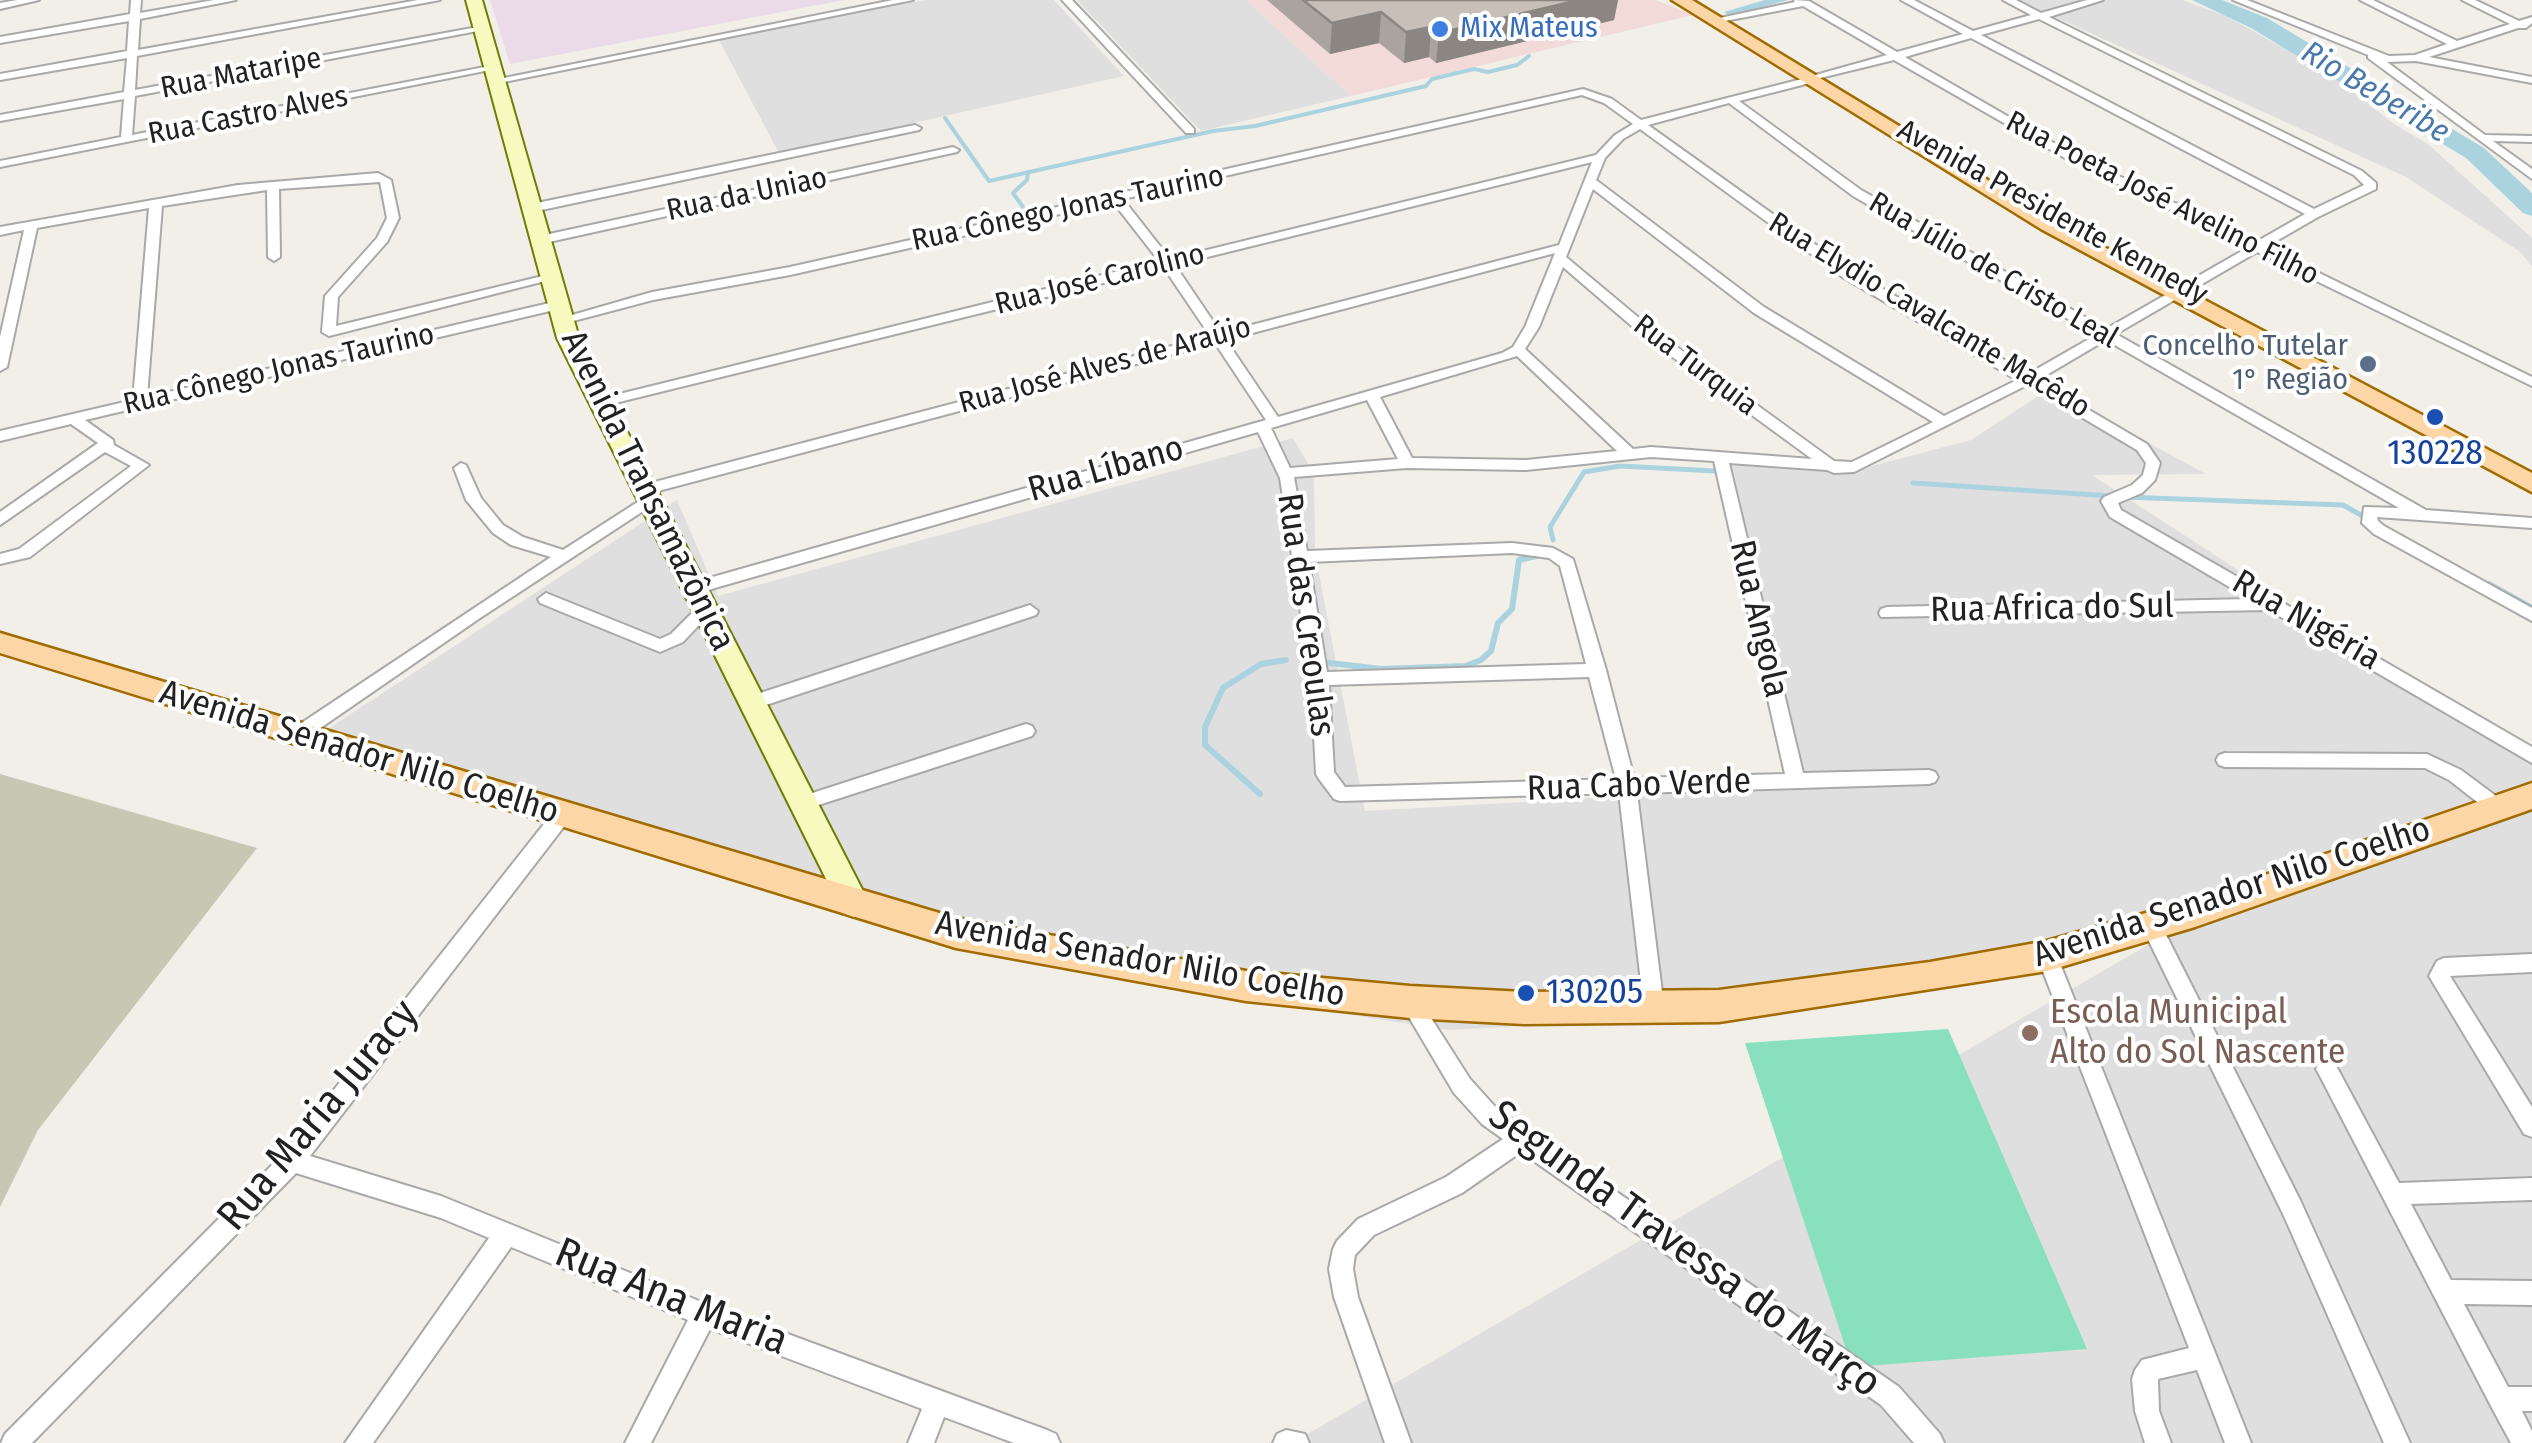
<!DOCTYPE html>
<html>
<head>
<meta charset="utf-8">
<style>
	body { margin:0 }
	canvas { display:block; background:#f2efe9 }
</style>
</head>
<body>
<canvas width="2532" height="1443"></canvas>
<script>
const c = document.querySelector('canvas').getContext('2d');
c.lineJoin = 'round';
function fillPath(path, color) { c.fillStyle = color; c.fill(path, 'evenodd'); }
const poly = rows => new Path2D(rows.map(r => 'M' + r).join(''));
function stroke(path, color, width, dash) { c.strokeStyle = color; c.lineWidth = width; c.lineCap = dash ? 'butt' : 'round'; c.setLineDash(dash || []); c.stroke(path); }
function label(font, color, halo, rows, align = 'center') {
  c.font = font + ' "Fira Sans Condensed",sans-serif'; c.lineWidth = 8; c.setLineDash([]); c.textBaseline = 'middle'; c.strokeStyle = halo; c.fillStyle = color; for (const [text, x, y, turn = 0] of rows) {
    c.save(); c.translate(x, y); c.rotate((+turn || 0) * Math.PI / 180); c.textAlign = isNaN(turn) ? turn : align; if (halo) c.strokeText(text, 0, 0); c.fillText(text, 0, 0); c.restore();
  }
}
const residential = poly([
	[925,0,1054,0,1124,76,779,153,719,40],
	[1077,0,1246,0,1351,96,1201,131],
	[2018,0,2182,0,2226,16,2334,76,2391,122,2429,145,2532,238,2532,266,2519,251,2406,177],
	[2049,389,2206,474,2092,475,2307,615,2532,749,2532,1443,1292,1443,2175,929,1902,996,1693,1017,1448,1030,1208,993,308,742,677,500,718,596,1293,438,1314,474,1315,554,1365,811,1805,786,1731,461,1864,468,1971,440]
]);
const commercial = poly([
	[1246,0,1656,0,1693,15,1351,96]
]);
const industrial = poly([
	[490,0,844,0,510,64]
]);
const construction = poly([
	[0,774,257,848,38,1130,0,1207]
]);
const pitch = poly([
	[1948,1029,2087,1349,1852,1367,1745,1043]
]);
const streamFar2 = poly([
	[945,118,989,181,1213,131,1255,126,1426,86,1432,79,1474,69,1488,72,1517,65,1529,56],
	[1023,207,1013,193,1027,180,1028,172]
]);
const streamFar1 = poly([
	[1913,483,2112,496],
	[2124,497,2343,505,2368,519],
	[1553,540,1550,527,1584,472,1620,466,1715,471],
	[1530,557,1540,555]
]);
const stream = poly([
	[2489,584,2532,608],
	[1321,662,1381,669,1466,666,1481,660,1491,651,1498,623,1512,609,1519,560,1540,555],
	[1260,794,1205,745,1205,727,1223,688,1261,664,1286,660]
]);
const canal = poly([
	[1765,0,1788,0,1730,16,1724,12,1765,0]
]);
const river = poly([
	[2192,0,2222,0,2267,18,2484,148,2532,193,2532,216,2523,213,2466,158,2251,28,2192,0]
]);
const street = poly([
	[17,0,39,0,0,9,0,3,17,0],
	[131,0,141,0,140,13,214,0,236,0,140,19,138,50,418,0,440,0,137,56,135,90,483,26,488,29,135,96,132,135,495,65,500,68,0,167,0,161,121,137,124,99,0,121,0,115,124,92,127,58,0,80,0,74,127,51,129,21,0,43,0,37,130,14,131,0],
	[893,0,913,0,499,83,494,80,893,0],
	[1062,0,1072,0,1194,129,1194,133,1186,133,1062,0],
	[1794,0,1809,1,1897,52,1963,34,1901,0,1914,0,1973,31,2031,15,2003,0,2016,0,2041,13,2087,0,2103,0,2049,17,2362,171,2376,183,2376,189,2318,217,2266,247,2532,377,2532,386,2257,252,2116,334,2426,510,2532,518,2532,528,2377,517,2378,521,2384,526,2532,608,2532,621,2374,534,2362,523,2364,507,2399,508,2106,340,2038,380,2147,444,2158,460,2160,463,2155,480,2142,493,2118,503,2121,510,2274,598,2283,600,2285,604,2532,747,2532,763,2269,610,1881,617,1879,613,1881,609,1887,607,2250,599,2110,517,2101,501,2104,497,2132,485,2143,475,2146,463,2137,450,2027,385,1854,472,1834,473,1827,470,1729,463,1803,773,1929,770,1935,772,1938,777,1935,782,1929,784,1637,793,1664,1008,1661,1015,1654,1017,1647,1015,1644,1008,1619,793,1340,801,1334,799,1319,779,1316,774,1311,679,1280,478,1258,432,694,594,688,592,686,588,688,584,1266,420,1215,343,647,494,639,489,647,484,1210,336,1164,268,599,407,592,403,599,399,1159,261,1113,202,790,275,653,300,562,324,555,320,652,292,790,267,1583,89,1612,99,1641,120,1806,78,1810,79,1810,83,1739,101,1861,190,2106,329,2247,248,2065,158,1894,60,1812,80,1812,76,1887,55,1803,6,1725,21,1720,18,1795,2,1794,0],
	[2039,19,2354,175,2364,185,2314,209,1981,35,2039,19],
	[1971,38,2305,214,2256,242,2073,154,1905,57,1971,38],
	[1582,95,1604,103,1633,124,1615,135,1596,155,1170,259,1123,199,1582,95],
	[1729,103,1853,196,2096,335,2028,374,1851,270,1648,125,1729,103],
	[1640,129,1841,276,2017,380,1944,416,1764,307,1596,180,1605,158,1623,139,1640,129],
	[1592,162,1559,245,1221,333,1175,265,1592,162],
	[1593,189,1754,313,1933,422,1852,462,1834,461,1651,328,1566,257,1593,189],
	[1555,253,1525,327,1513,347,1502,353,1278,417,1226,340,1555,253],
	[1563,267,1641,334,1812,459,1651,447,1633,449,1525,349,1539,327,1563,267],
	[1517,356,1617,451,1526,460,1412,458,1380,397,1517,356],
	[1367,400,1398,459,1290,468,1271,428,1367,400],
	[1651,457,1714,461,1785,774,1634,778,1606,670,1573,559,1553,548,1512,543,1307,551,1294,477,1407,468,1526,470,1651,457],
	[1512,553,1549,558,1560,566,1586,664,1327,672,1309,562,1512,553],
	[1589,677,1616,779,1345,787,1334,772,1329,685,1589,677],
	[2233,0,2247,0,2389,56,2415,55,2447,44,2360,0,2373,0,2457,41,2510,24,2462,0,2475,0,2519,21,2532,17,2532,23,2526,28,2518,28,2429,57,2532,77,2532,83,2416,61,2387,62,2485,135,2532,136,2532,142,2493,141,2532,169,2532,179,2368,58,2368,55,2233,0],
	[915,125,921,128,919,130,532,212,526,208,532,204,915,125],
	[953,147,959,150,957,152,540,244,534,240,540,236,953,147],
	[378,173,391,180,399,218,387,242,338,297,336,326,551,274,557,278,329,336,322,332,325,296,377,238,387,218,380,182,279,189,280,257,274,261,268,257,267,190,162,206,147,397,558,301,565,305,563,308,85,420,113,440,114,445,149,465,30,557,0,564,0,554,19,549,131,466,105,452,0,525,0,512,98,443,71,424,0,441,0,431,133,400,149,208,37,228,7,367,0,371,0,337,24,230,0,235,0,227,238,185,378,173],
	[461,463,466,465,481,498,503,525,523,537,563,550,647,496,657,496,660,500,480,618,303,740,291,740,288,735,291,730,551,557,511,545,493,533,466,500,454,468,461,463],
	[546,593,660,639,671,634,699,606,705,604,713,610,683,642,660,652,540,603,538,599,546,593],
	[1030,605,1038,611,1036,615,751,710,742,703,745,698,1030,605],
	[1026,724,1032,726,1035,731,1032,736,803,810,797,808,794,803,797,798,1026,724],
	[2225,753,2427,754,2461,770,2504,802,2506,807,2504,812,2490,812,2449,780,2425,768,2225,767,2219,765,2216,760,2219,755,2225,753],
	[562,808,569,810,571,815,569,820,310,1156,441,1196,704,1303,1047,1430,1056,1434,1060,1443,1014,1443,944,1417,934,1443,908,1443,922,1409,710,1329,651,1443,625,1443,688,1320,511,1247,373,1443,345,1443,489,1238,441,1218,296,1173,32,1443,1,1443,5,1434,284,1153,555,810,562,808],
	[2152,919,2159,921,2300,1200,2410,1443,2384,1443,2284,1216,2142,927,2145,921,2152,919],
	[2047,947,2054,950,2057,956,2251,1443,2225,1443,2197,1370,2158,1379,2159,1411,2171,1443,2145,1443,2135,1411,2132,1379,2135,1370,2142,1360,2189,1348,2037,956,2040,950,2047,947],
	[2532,954,2532,972,2450,976,2532,1107,2532,1137,2524,1134,2429,976,2437,961,2444,958,2532,954],
	[1410,993,1417,996,1470,1079,1498,1110,1899,1387,1940,1434,1944,1443,1914,1443,1881,1405,1521,1152,1462,1193,1374,1235,1355,1255,1353,1269,1358,1297,1411,1443,1385,1443,1334,1297,1329,1269,1333,1249,1337,1241,1358,1219,1446,1177,1503,1139,1482,1124,1454,1093,1400,1002,1403,996,1410,993],
	[2327,1059,2334,1062,2399,1183,2532,1178,2532,1200,2411,1204,2451,1280,2532,1281,2532,1305,2464,1304,2508,1387,2532,1387,2532,1411,2522,1411,2532,1431,2532,1443,2511,1443,2492,1408,2320,1076,2316,1069,2320,1062,2327,1059],
	[1286,1430,1305,1434,1309,1443,1273,1443,1277,1434,1286,1430]
]);
const secondary = poly([
	[466,0,482,0,579,338,865,895,869,904,865,913,854,917,843,913,557,338,466,0]
]);
const primary = poly([
	[1672,0,1692,0,2055,221,2532,473,2532,492,2041,229,1672,0],
	[0,633,956,918,1246,971,1410,986,1524,992,1719,990,1930,962,2047,941,2195,899,2532,783,2532,809,2195,927,2047,971,1719,1022,1524,1024,1410,1018,1246,1001,956,948,0,653,0,633]
]);
const wall = poly([
	[1267,0,1618,0,1614,20,1436,63,1429,57,1404,63,1379,43,1330,54]
]);
const shadedWall = poly([
	[1579,0,1618,0,1614,20,1436,63,1439,33],
	[1381,12,1379,43,1330,54,1332,23],
	[1431,27,1429,57,1404,63,1406,32]
]);
const building = poly([
	[1303,0,1579,0,1439,33,1431,27,1406,32,1381,12,1332,23,1303,0]
]);
const markers = [
	[1440,29,10,"#3f7fe0"],
	[2368,364,10,"#5c6f8a"],
	[2435,417,10,"#1a4fb4"],
	[1526,993,10,"#1a4fb4"],
	[2030,1033,10,"#8d6e63"]
];
const farShopnames = [
	["Mix Mateus",1460,29]
];
const farStreetnames = [
	["Rua Mataripe",241,74,-11],
	["Rua Castro Alves",248,116,-11],
	["Rua da Uniao",747,195,-12],
	["Rua Poeta José Avelino Filho",2162,199,27],
	["Rua Cônego Jonas Taurino",1068,209,-12],
	["Avenida Presidente Kennedy",2052,213,29],
	["Rua Júlio de Cristo Leal",1993,271,30],
	["Rua José Carolino",1100,280,-14],
	["Rua Elydio Cavalcante Macêdo",1929,316,31],
	["Rua José Alves de Araújo",1105,366,-15],
	["Rua Turquia",1695,366,37],
	["Rua Cônego Jonas Taurino",279,370,-13]
];
const farServicenames = [
	["Concelho Tutelar",2348,347],
	["1° Região",2348,381]
];
const farWaternames = [
	["Rio Beberibe",2375,93,31]
];
const transitNames = [
	["130228",2435,454],
	["130205",1546,993,"left"]
];
const streetNames = [
	["Rua Líbano",1106,470,-16],
	["Avenida Transamazônica",647,491,64],
	["Rua Africa do Sul",2052,609,-1],
	["Rua das Creoulas",1305,615,82],
	["Rua Angola",1758,619,77],
	["Rua Nigéria",2306,621,30],
	["Avenida Senador Nilo Coelho",359,753,17],
	["Rua Cabo Verde",1639,786,-2],
	["Avenida Senador Nilo Coelho",2232,893,-18],
	["Avenida Senador Nilo Coelho",1140,960,10]
];
const educationNames = [
	["Escola Municipal",2050,1013],
	["Alto do Sol Nascente",2050,1053]
];
const nearStreetnames = [
	["Rua Maria Juracy",319,1116,-50],
	["Segunda Travessa do Março",1684,1250,36],
	["Rua Ana Maria",671,1298,22]
];
fillPath(residential, '#e0dfdf');
fillPath(commercial, '#f2dad9');
fillPath(industrial, '#ebdbe8');
fillPath(construction, '#c7c7b4');
fillPath(pitch, '#88e0be');
stroke(streamFar2, '#aad3df', 4);
stroke(streamFar1, '#aad3df', 5);
stroke(stream, '#aad3df', 6);
fillPath(canal, '#aad3df');
fillPath(river, '#aad3df');
stroke(street, '#a9a9a9', 4);
stroke(secondary, '#707d05', 4);
stroke(primary, '#a06b00', 5);
fillPath(street, '#fff');
fillPath(secondary, '#f7fabf');
fillPath(primary, '#fcd6a4');
fillPath(wall, '#aba49e');
fillPath(shadedWall, '#8b8681');
fillPath(building, '#c7bfb8');
stroke(building, '#8b8681', 2.5);
for (const [x, y, r, color] of markers) { const dot = new Path2D(); dot.arc(x, y, r, 0, 2 * Math.PI); c.fillStyle = color; c.fill(dot); stroke(dot, '#fff', 4); }
label('30px', '#366cbe', '#fff', farShopnames, 'left');
label('30px', '#222', '#fff', farStreetnames);
label('30px', '#4e5e75', '#fff', farServicenames, 'right');
label('italic 32px', '#4a7aab', '#fff', farWaternames);
label('35px', '#164399', '#fff', transitNames);
label('35px', '#222', '#fff', streetNames);
label('35px', '#785e54', '#fff', educationNames, 'left');
label('42px', '#222', '#fff', nearStreetnames);
</script>
</body>
</html>
